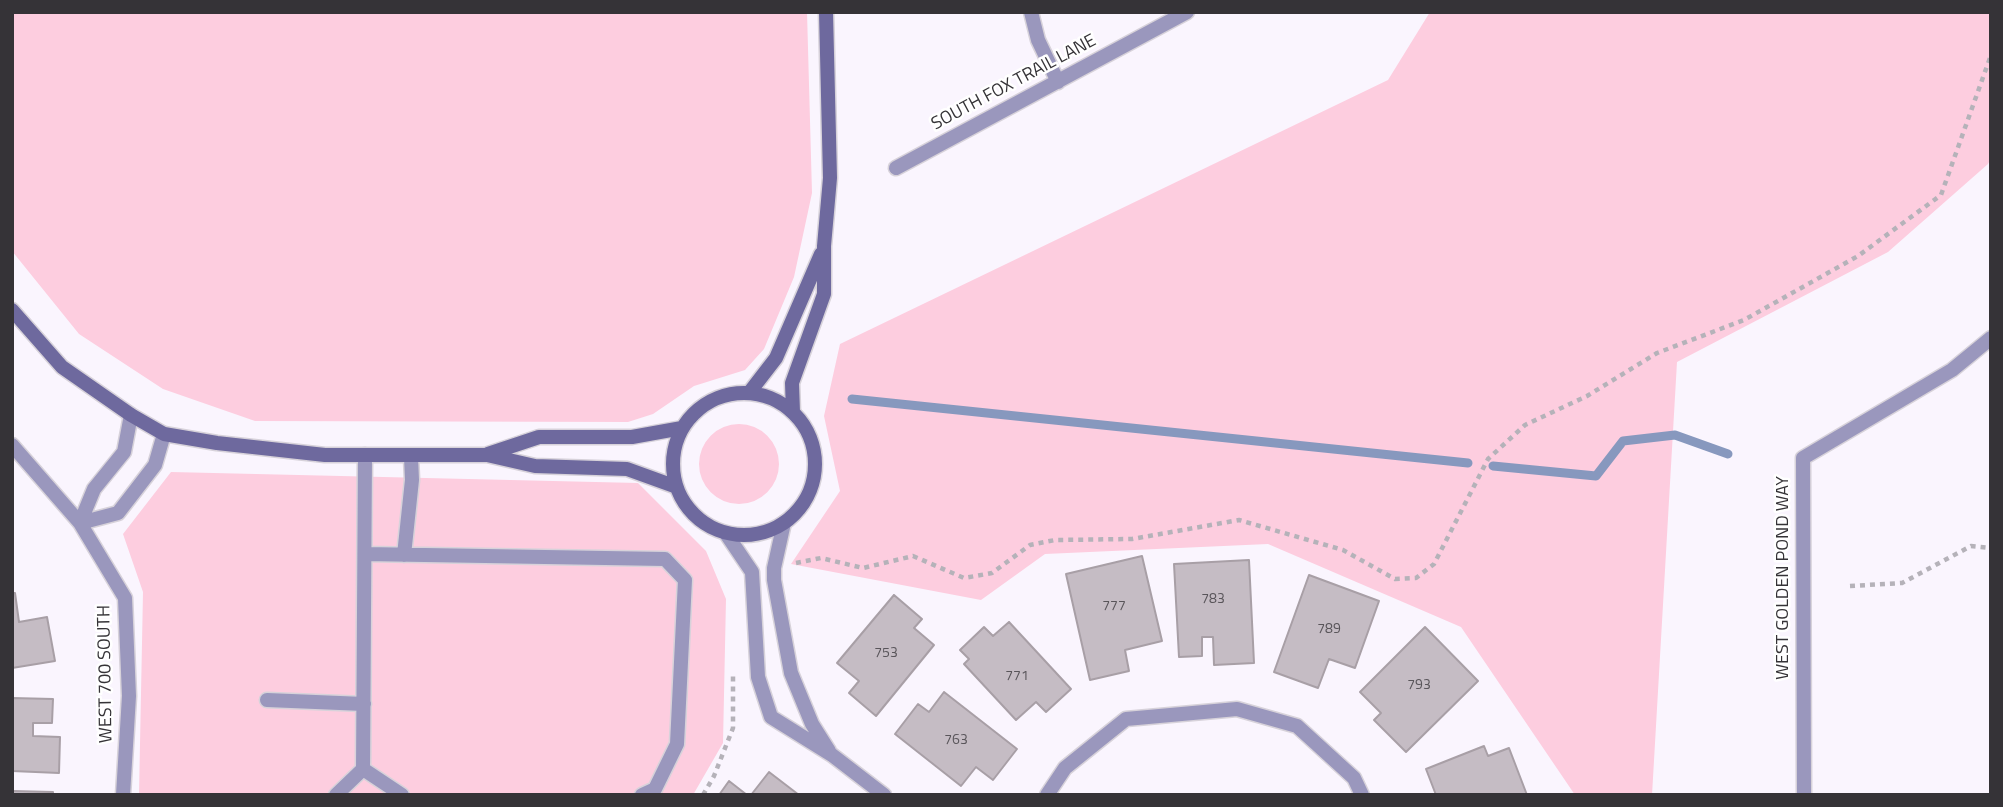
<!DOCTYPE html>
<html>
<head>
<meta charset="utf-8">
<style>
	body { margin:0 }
	#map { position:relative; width:2003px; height:807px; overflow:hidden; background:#faf5fe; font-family:"Titillium Web",sans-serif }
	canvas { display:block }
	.frame { position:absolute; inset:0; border:14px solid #353337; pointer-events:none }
</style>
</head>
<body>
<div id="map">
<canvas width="2003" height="807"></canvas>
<div class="frame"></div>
</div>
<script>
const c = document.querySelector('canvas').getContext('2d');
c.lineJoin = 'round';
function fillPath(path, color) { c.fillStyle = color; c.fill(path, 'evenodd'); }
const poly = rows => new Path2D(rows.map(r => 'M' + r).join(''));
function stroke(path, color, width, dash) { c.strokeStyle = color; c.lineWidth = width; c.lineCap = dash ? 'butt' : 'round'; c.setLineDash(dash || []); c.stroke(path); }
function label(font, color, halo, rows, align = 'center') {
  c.font = font + ' "Titillium Web",sans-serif'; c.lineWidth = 5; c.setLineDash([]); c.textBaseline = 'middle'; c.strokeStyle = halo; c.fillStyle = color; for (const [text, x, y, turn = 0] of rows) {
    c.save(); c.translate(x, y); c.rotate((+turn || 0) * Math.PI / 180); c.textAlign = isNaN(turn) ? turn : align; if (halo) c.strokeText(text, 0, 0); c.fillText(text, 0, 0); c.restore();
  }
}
const green = poly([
	[12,12,807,12,812,193,794,277,764,349,745,370,694,386,653,414,628,422,255,421,163,389,79,334,12,251],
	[1430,12,1991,12,1991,158,1988,164,1888,252,1677,362,1652,795,1575,795,1461,627,1268,544,1045,554,981,600,791,564,840,491,824,416,840,344,1388,80],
	'699 464a40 40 0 1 1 80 0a40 40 0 1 1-80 0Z',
	[171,472,638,483,706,551,726,599,723,743,693,795,139,795,143,592,123,534]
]);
const stream = poly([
	[852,399,1468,463],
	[1493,466,1596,476,1623,441,1675,435,1728,454]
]);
const building = poly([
	[1142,556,1162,641,1125,650,1129,671,1090,680,1066,574,1142,556],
	[1249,560,1254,663,1214,665,1213,637,1202,637,1202,656,1179,657,1174,564,1249,560],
	[1309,575,1379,601,1355,668,1329,659,1318,688,1274,672,1309,575],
	[12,593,15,593,19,622,47,617,55,661,12,668,12,593],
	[894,595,922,619,914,628,934,645,876,716,849,693,859,681,837,663,894,595],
	[1009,622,1071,689,1046,712,1036,702,1016,720,964,664,969,659,960,650,984,627,993,636,1009,622],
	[1425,627,1478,681,1406,752,1374,720,1381,713,1360,692,1425,627],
	[944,692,1017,749,993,780,976,767,961,786,895,734,918,704,929,712,944,692],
	[12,698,53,699,52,723,33,723,33,736,60,737,59,773,12,771,12,698],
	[1484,746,1488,756,1509,748,1527,795,1436,795,1426,769,1484,746],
	[769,772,799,795,751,795,769,772],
	[729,781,747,795,719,795,729,781],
	[12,791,53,792,53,795,12,795,12,791]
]);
const path = poly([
	[796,563,821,558,863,568,913,556,964,578,992,573,1030,545,1055,540,1132,539,1239,520,1343,550,1395,579,1416,578,1434,564,1488,459,1525,425,1587,396,1657,353,1744,320,1858,256,1941,195,1991,55],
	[1850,586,1902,583,1971,546,1991,548],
	[703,795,714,776,733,728,733,672]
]);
const lane = poly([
	[365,455,363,769,402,795],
	[365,554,665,559,685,580,677,744,655,789,642,795],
	[404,555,412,480,411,457],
	[267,700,364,704],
	[336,795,363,769]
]);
const street = poly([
	[1031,12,1038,40,1058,82],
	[896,168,1187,12],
	[12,445,80,523,125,598,129,696,123,795],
	[80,523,118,513,155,465,164,434],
	[80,523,94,489,124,452,131,415],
	[784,523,774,568,774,580,791,673,812,724,829,751],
	[727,535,752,572,758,677,771,717,832,755,884,795],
	[1047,795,1065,768,1126,719,1237,709,1297,726,1354,778,1362,795],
	[1804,795,1803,458,1952,370,1991,338]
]);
const secondary = poly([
	[12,310,62,367,131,415,164,434,217,443,325,455,487,455,535,466,627,469,674,486],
	'673 464a71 71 0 1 1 142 0a71 71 0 1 1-142 0Z',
	[749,393,776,358,821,254],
	[793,412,792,383,824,294,824,246,830,178,826,12],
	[488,454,539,437,632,437,682,428]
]);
const numberNames = [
	["783",1213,600],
	["777",1114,607],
	["789",1329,630],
	["753",886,654],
	["771",1017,677],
	["793",1419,686],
	["763",956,741]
];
const streetNames = [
	["SOUTH FOX TRAIL LANE",1014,83,-28],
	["WEST GOLDEN POND WAY",1784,578,-90],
	["WEST 700 SOUTH",106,674,-91]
];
fillPath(green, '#fdcddf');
stroke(stream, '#8798be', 9);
fillPath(building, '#c5bcc4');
stroke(building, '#a89fa6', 2);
stroke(lane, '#d7d2da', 17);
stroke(street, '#d7d2da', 17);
stroke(secondary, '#d7d2da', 17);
stroke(path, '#b5b2b9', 4.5, [5, 5]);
stroke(lane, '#9a97bd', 14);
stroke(street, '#9a97bd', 14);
stroke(secondary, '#6e699e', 14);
label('14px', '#59555a', null, numberNames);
label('18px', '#353337', '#fff', streetNames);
</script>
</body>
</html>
